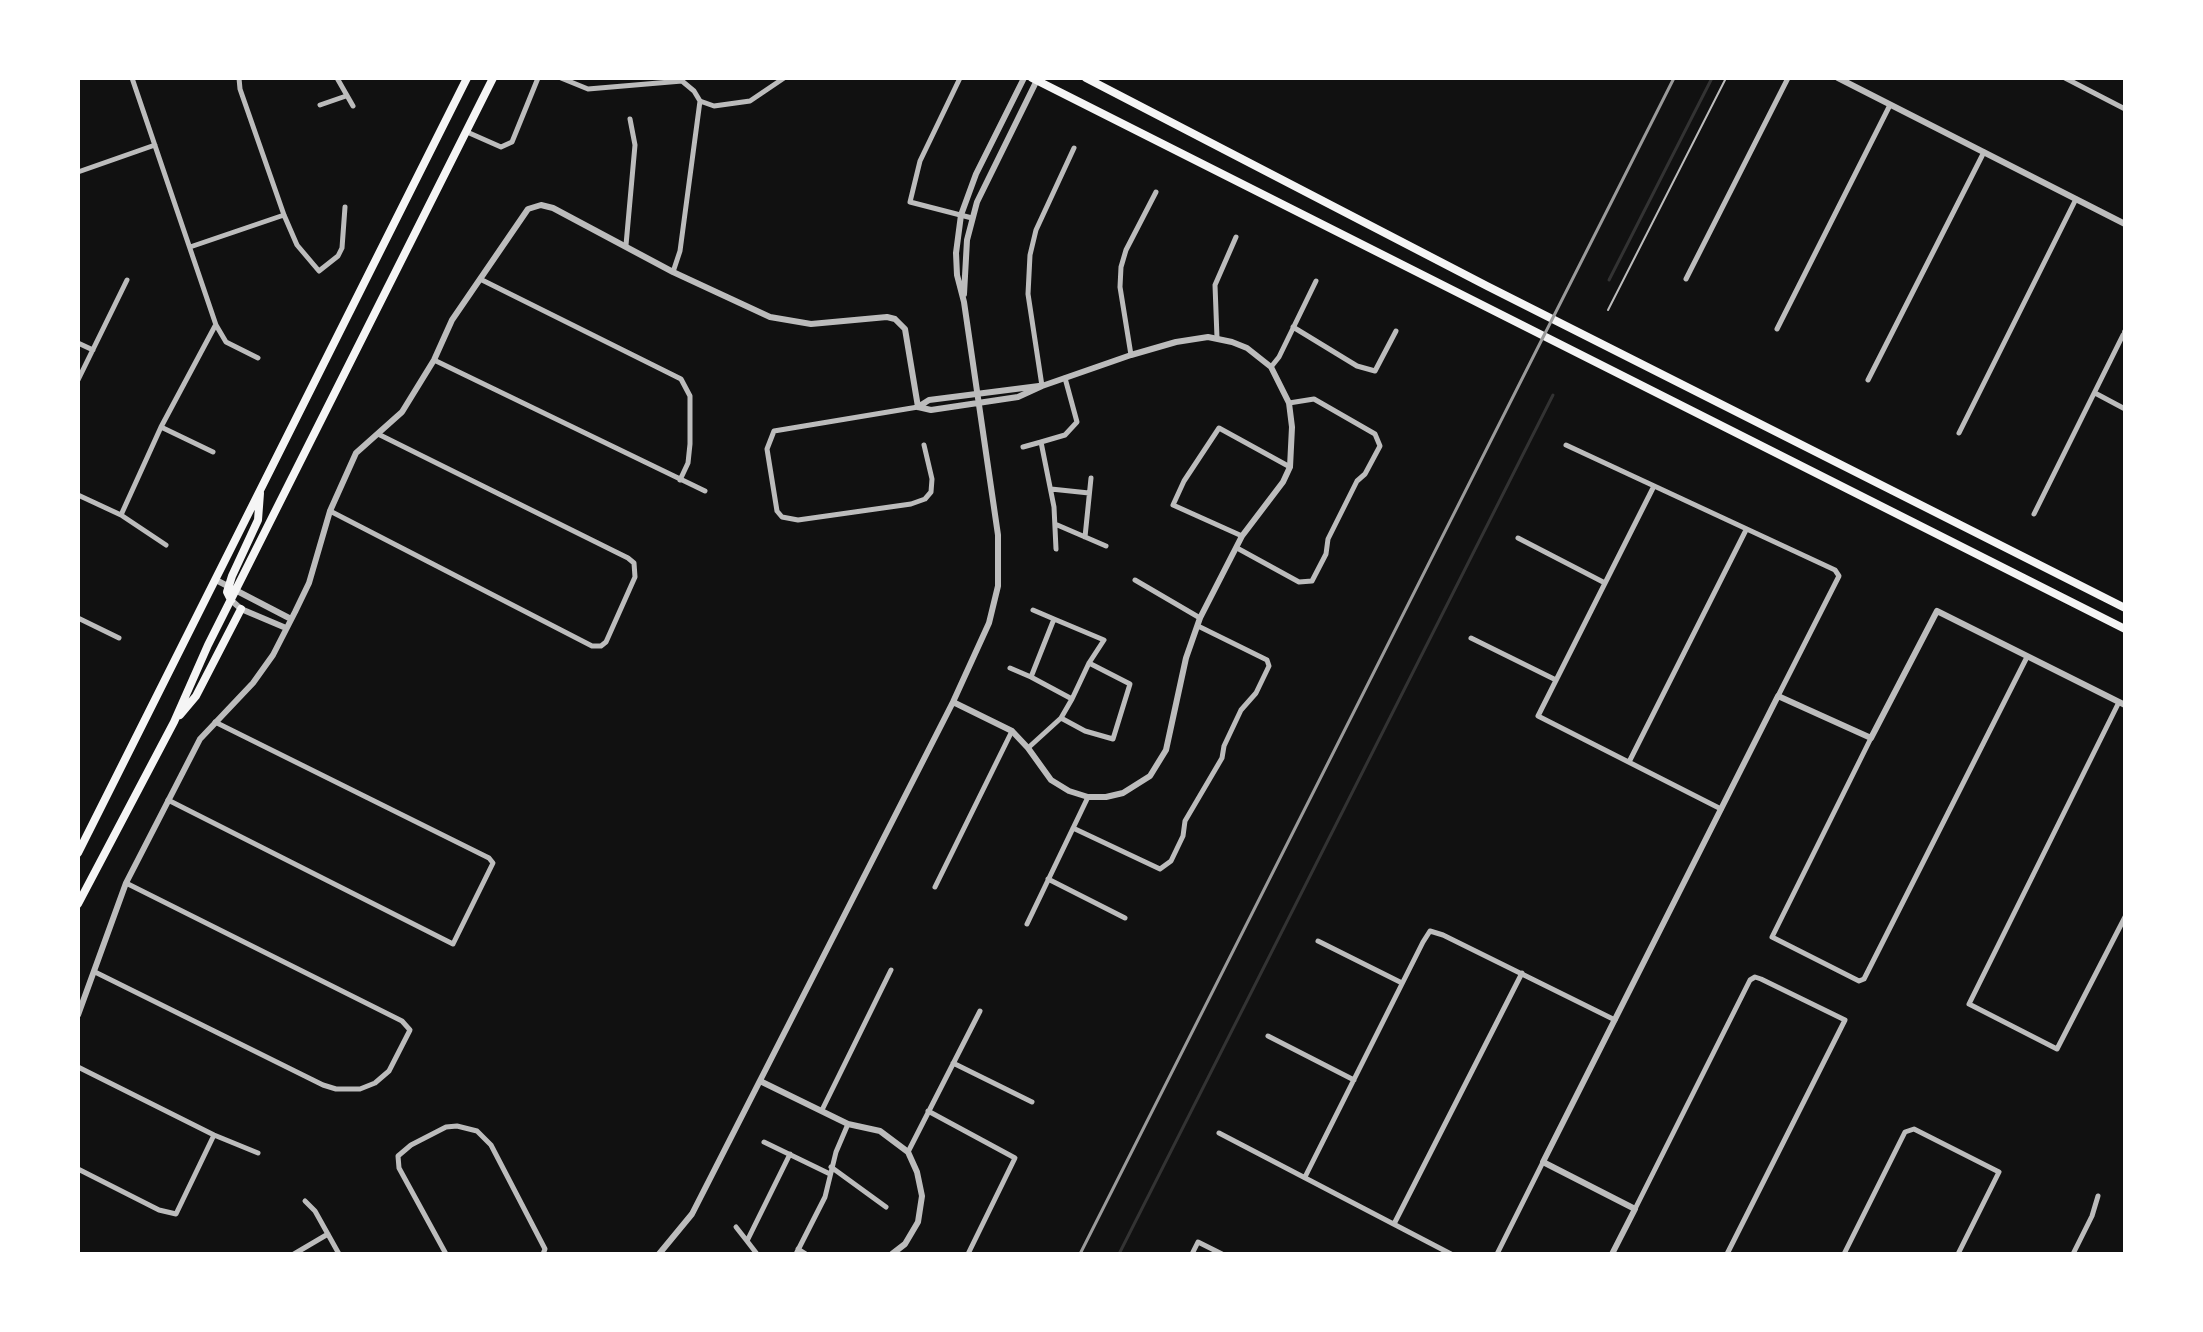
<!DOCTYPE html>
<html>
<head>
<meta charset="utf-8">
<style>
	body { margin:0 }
	#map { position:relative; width:2203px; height:1332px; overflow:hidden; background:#111; font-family:Barlow,sans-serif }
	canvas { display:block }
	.frame { position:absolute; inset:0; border:80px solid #fff; pointer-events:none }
</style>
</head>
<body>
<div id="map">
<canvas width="2203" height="1332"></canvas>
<div class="frame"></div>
</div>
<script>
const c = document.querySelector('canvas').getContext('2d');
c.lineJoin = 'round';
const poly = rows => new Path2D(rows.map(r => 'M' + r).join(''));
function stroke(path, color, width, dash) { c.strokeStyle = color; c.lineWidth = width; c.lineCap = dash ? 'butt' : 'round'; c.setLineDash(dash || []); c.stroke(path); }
const stream = poly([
	[1609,280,1712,78],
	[1119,1254,1553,395]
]);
const service = poly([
	[1608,310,1726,78]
]);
const minor = poly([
	[132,78,216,325,226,342,258,358],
	[239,78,240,89,284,215,297,245,319,271,338,256,342,248,345,207],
	[337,78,353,106],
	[561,78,588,89,682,81,694,91,700,101,714,106,750,101,784,78],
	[960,78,920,161,910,202,972,218],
	[2065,78,2125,109],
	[320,105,346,96],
	[467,132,501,147,512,142,538,78],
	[78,172,155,145],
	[626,245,635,145,630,119],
	[190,247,284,215],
	[673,272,680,251,700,101],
	[480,279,681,379,690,396,690,444,688,463,680,480],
	[1686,279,1788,78],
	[1293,327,1357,366,1375,371,1396,331],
	[1777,329,1890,105],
	[1217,338,1215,285,1236,237],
	[78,343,93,350],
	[1131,355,1120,287,1121,267,1126,250,1156,192],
	[434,360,705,491],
	[1271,367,1279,357,1316,281],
	[78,380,127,280],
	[1868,380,1984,152],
	[1042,386,1028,294,1030,255,1036,230,1074,148],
	[2095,393,2125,409],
	[918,407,774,431,767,449,777,511,782,517,798,520,911,504,925,499,931,492,932,479,924,445],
	[161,427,213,452],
	[1959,433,2076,199],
	[1566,445,1835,570,1839,576,1778,696],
	[1023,447,1041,442],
	[1654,486,1538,716,1721,809],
	[1051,489,1089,493],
	[78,495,121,515,166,545],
	[330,511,592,646,601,646,606,642,635,577,634,563,628,558,378,434],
	[2034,514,2123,335],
	[121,515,161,427,215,326],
	[1055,524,1106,546],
	[1242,536,1173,505,1184,481,1219,428,1290,467],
	[1085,537,1091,478],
	[1518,538,1605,583],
	[1237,548,1299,582,1312,581,1326,554,1328,539,1357,481,1365,474,1380,446,1375,434,1314,399,1289,403],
	[1056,549,1054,507,1041,442,1065,435,1077,422,1065,378],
	[1135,580,1200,618],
	[1033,610,1054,619],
	[78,618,119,638],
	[1471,638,1556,680],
	[1010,668,1031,677],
	[2119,702,1969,1004,2057,1049,2125,917],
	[1061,718,1085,731,1113,739,1130,684,1089,663],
	[1871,738,1772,937,1859,981,1864,979,2027,657],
	[1028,748,1061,718,1072,699,1089,663,1104,640,1054,619,1031,677,1072,699],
	[1629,762,1746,530],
	[168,800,453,944,493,863,489,858,215,722],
	[1073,828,1160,869,1171,861,1183,836,1185,821,1222,758,1224,746,1241,710,1256,693,1269,666,1267,660,1198,626],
	[1048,879,1125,918],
	[935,887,1012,731],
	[1027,924,1088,797],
	[1318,941,1402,983],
	[95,972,323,1085,336,1089,360,1089,375,1083,389,1071,410,1030,402,1021,126,883],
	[1268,1036,1354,1080],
	[953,1063,1032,1102],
	[78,1067,214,1135,258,1153],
	[822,1110,891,970],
	[928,1111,1015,1158,968,1254],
	[1219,1133,1451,1254],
	[764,1142,830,1174],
	[908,1152,980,1011],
	[831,1167,886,1207],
	[78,1169,159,1210,176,1214,214,1135],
	[1305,1177,1423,942,1430,931,1443,935,1615,1020],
	[305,1201,315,1211,339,1254],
	[1635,1209,1750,980,1755,977,1761,979,1845,1020,1727,1254],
	[1394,1224,1522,973],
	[736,1227,747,1241],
	[798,1249,806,1254],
	[294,1254,328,1234],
	[446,1254,399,1168,398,1156,411,1145,446,1127,457,1126,477,1131,491,1145,545,1249,543,1254],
	[757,1254,747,1241,790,1154],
	[796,1254,825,1197,836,1152,848,1124],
	[1192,1254,1198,1242,1222,1254],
	[1497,1254,1543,1162],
	[1844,1254,1905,1132,1914,1129,1999,1172,1958,1254],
	[2073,1254,2092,1216,2098,1196]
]);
const tertiary = poly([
	[1838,78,2125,224],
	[964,294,967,240,977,202,1038,78],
	[2125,332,2125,336],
	[918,407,931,410,1018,397,1042,386,1131,355,1176,342,1208,337,1232,342,1247,348,1271,367,1289,403,1292,427,1290,467,1283,482,1242,536,1200,618,1186,658,1166,750,1150,776,1123,793,1106,797,1088,797,1069,791,1051,780,1028,748,1012,731,953,702],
	[918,407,929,400,1039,386],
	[216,580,291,619],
	[231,600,241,609,286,628],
	[78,1015,126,883,200,739,253,683,273,655,295,612,309,583,330,511,356,453,402,412,434,360,452,320,528,209,541,205,553,208,673,272,770,317,811,324,887,317,895,319,905,329,918,407],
	[760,1081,848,1124,880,1131,908,1152,917,1172,922,1196,918,1222,905,1244,892,1254],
	[659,1254,692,1214,953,702,989,623,998,586,998,535,964,302,957,275,956,253,961,215,976,174,1024,78],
	[1612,1254,1635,1209,1543,1162,1778,696,1871,738,1937,611,2125,705]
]);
const primary = poly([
	[1032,78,2125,629],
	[1086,78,1487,286,2125,608],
	[231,600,227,592,232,576,258,520,260,493],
	[180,715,196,696,241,609],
	[78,853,467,78],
	[78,904,174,722,208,645,493,78]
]);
const rail = poly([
	[1080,1254,1674,78]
]);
stroke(stream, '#333', 3);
stroke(service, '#bcbcbc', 2);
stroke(minor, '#bcbcbc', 5);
stroke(tertiary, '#bcbcbc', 6);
stroke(primary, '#f5f5f5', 8);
stroke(rail, '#9a9a9a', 3);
</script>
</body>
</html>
